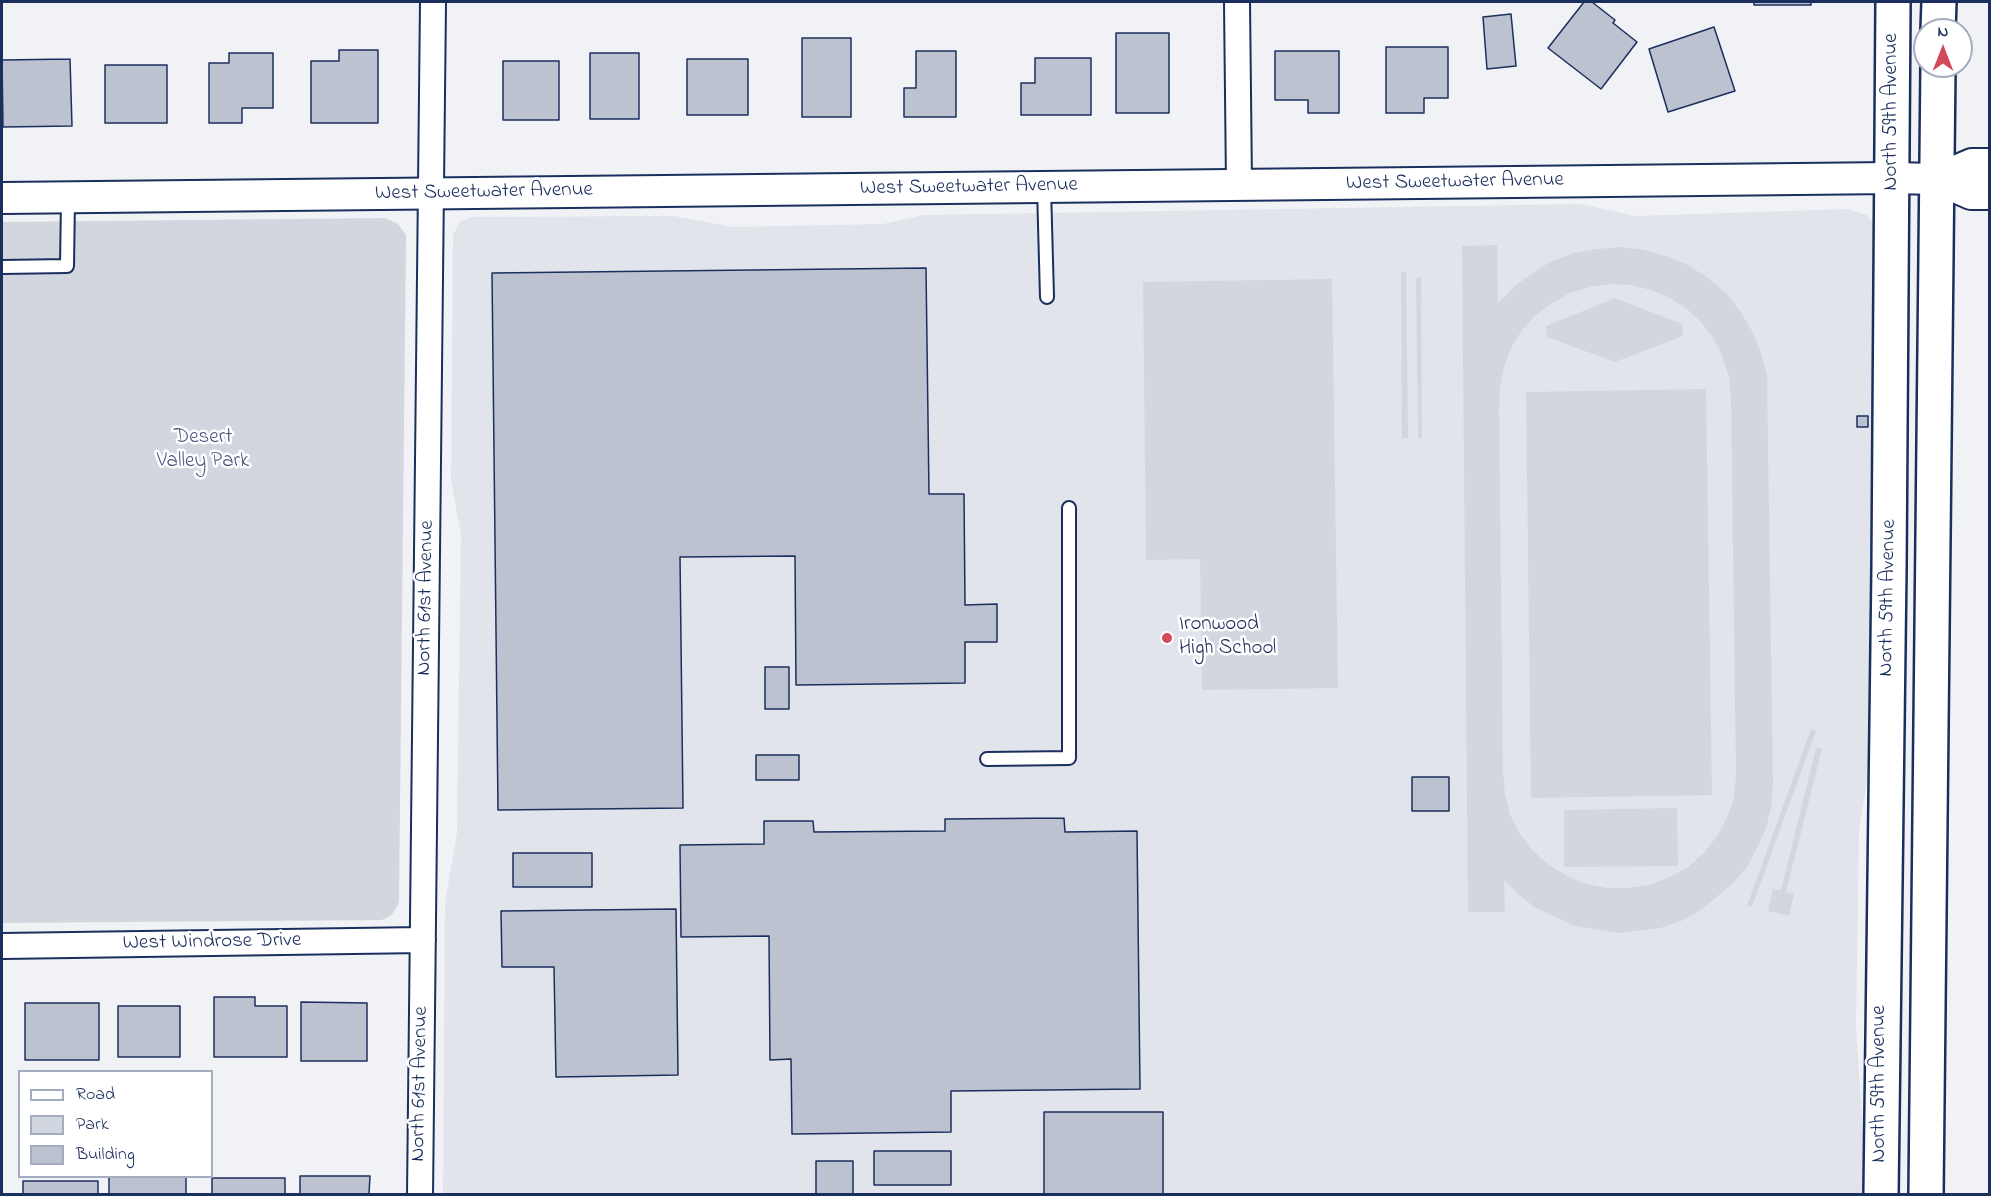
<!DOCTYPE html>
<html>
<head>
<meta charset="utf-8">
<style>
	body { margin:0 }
	#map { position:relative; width:1991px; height:1196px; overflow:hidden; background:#f1f2f5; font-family:"Indie Flower",sans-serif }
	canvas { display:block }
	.frame { position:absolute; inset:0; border:3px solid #1b2f5e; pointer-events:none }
	.legend { position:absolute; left:18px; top:1070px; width:195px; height:108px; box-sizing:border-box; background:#fff; border:2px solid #a4acbf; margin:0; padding:8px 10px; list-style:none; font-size:18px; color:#1b2f5e }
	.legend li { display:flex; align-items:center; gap:12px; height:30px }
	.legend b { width:30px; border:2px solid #a4acbf }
	.north { position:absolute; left:1913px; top:18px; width:60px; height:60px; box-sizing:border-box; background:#fff; border:2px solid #a4acbf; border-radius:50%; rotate:0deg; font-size:16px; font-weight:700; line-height:24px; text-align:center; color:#1b2f5e }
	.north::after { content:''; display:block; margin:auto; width:21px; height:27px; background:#d1495b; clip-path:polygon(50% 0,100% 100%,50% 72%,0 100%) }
</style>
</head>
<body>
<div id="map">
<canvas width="1991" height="1196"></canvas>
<div class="frame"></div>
<ul class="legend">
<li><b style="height:8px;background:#fff"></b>Road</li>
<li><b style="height:16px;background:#d2d6df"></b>Park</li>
<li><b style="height:16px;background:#bcc2d0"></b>Building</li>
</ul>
<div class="north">N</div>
</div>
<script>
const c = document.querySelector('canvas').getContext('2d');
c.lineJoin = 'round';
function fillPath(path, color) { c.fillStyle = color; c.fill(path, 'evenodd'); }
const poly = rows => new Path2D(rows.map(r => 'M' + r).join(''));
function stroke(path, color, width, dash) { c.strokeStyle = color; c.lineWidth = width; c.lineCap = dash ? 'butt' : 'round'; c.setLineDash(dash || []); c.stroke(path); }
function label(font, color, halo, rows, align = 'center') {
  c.font = font + ' "Indie Flower",sans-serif'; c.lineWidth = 5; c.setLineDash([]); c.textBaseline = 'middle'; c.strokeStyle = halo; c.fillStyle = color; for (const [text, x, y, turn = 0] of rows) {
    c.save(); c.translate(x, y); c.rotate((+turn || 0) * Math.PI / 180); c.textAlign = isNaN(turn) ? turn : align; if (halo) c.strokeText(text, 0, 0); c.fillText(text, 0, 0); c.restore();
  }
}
const built = poly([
	[1580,204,1636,216,1848,209,1867,215,1877,229,1873,743,1859,831,1856,1025,1867,1194,443,1194,445,903,457,833,461,534,451,480,453,235,460,222,472,217,674,216,733,227,883,224,924,215]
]);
const green = poly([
	[385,218,398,224,406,235,399,902,392,915,382,920,2,923,2,222],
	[1497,245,1498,303,1514,287,1532,273,1552,261,1574,253,1597,249,1621,247,1644,250,1667,256,1688,265,1708,278,1726,293,1740,311,1752,331,1761,353,1767,375,1773,786,1771,808,1766,828,1757,848,1747,867,1733,883,1700,911,1681,921,1660,928,1618,933,1575,926,1536,908,1519,895,1504,880,1505,912,1468,912,1462,246],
	[1610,284,1631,285,1651,290,1670,298,1687,309,1702,323,1714,339,1723,358,1729,377,1731,397,1736,777,1734,798,1727,818,1717,836,1704,853,1688,867,1670,877,1649,885,1629,888,1607,888,1586,884,1567,876,1549,865,1533,851,1520,834,1510,815,1505,794,1503,773,1499,407,1500,387,1504,367,1511,348,1522,330,1536,315,1552,303,1570,293,1590,287],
	[1401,272,1406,272,1408,438,1402,438],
	[1416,277,1421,277,1422,438,1418,438],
	[1332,279,1338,688,1202,690,1200,559,1146,560,1143,282],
	[1615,298,1682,324,1683,336,1615,362,1547,337,1546,326],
	[1706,389,1712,795,1531,798,1526,392],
	[1811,729,1816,731,1752,907,1747,906],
	[1816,748,1822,749,1786,892,1794,894,1789,916,1768,911,1773,889,1781,890],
	[1677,808,1678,866,1564,867,1564,810]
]);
const building = poly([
	[1584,2,1592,2,1615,20,1613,23,1637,42,1601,89,1548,48,1584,2],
	[1754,2,1811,2,1811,5,1754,5,1754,2],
	[1511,14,1516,66,1487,69,1483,17,1511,14],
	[1714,27,1735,91,1668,112,1649,49,1714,27],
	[1116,33,1169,33,1169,113,1116,113,1116,33],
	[802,38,851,38,851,117,802,117,802,38],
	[1386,47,1448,47,1448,98,1424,98,1424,113,1386,113,1386,47],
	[339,50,378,50,378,123,311,123,311,61,339,61,339,50],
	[916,51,956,51,956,117,904,117,904,88,916,88,916,51],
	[1275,51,1339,51,1339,113,1308,113,1308,100,1275,100,1275,51],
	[229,53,273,53,273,108,242,108,242,123,209,123,209,63,229,63,229,53],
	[590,53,639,53,639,119,590,119,590,53],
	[1035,58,1091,58,1091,115,1021,115,1021,83,1035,83,1035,58],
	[70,59,72,126,3,127,2,60,70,59],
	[687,59,748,59,748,115,687,115,687,59],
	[503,61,559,61,559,120,503,120,503,61],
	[105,65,167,65,167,123,105,123,105,65],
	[926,268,929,494,964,494,965,605,997,604,997,642,965,642,965,683,796,685,795,556,680,557,683,808,498,810,492,273,926,268],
	[1857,416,1868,416,1868,427,1857,427,1857,416],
	[765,667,789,667,789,709,765,709,765,667],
	[756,755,799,755,799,780,756,780,756,755],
	[1412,777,1449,777,1449,811,1412,811,1412,777],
	[1064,818,1065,832,1137,831,1140,1089,951,1091,951,1132,792,1134,791,1059,770,1060,769,936,681,937,680,845,764,844,764,821,813,821,814,832,945,831,945,819,1064,818],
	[513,853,592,853,592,887,513,887,513,853],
	[676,909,678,1075,556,1077,554,967,502,967,501,911,676,909],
	[214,997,255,997,255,1006,287,1006,287,1057,214,1057,214,997],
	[301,1002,367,1003,367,1061,301,1061,301,1002],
	[25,1003,99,1003,99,1060,25,1060,25,1003],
	[118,1006,180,1006,180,1057,118,1057,118,1006],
	[1044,1112,1163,1112,1163,1194,1044,1194,1044,1112],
	[874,1151,951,1151,951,1185,874,1185,874,1151],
	[816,1161,853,1161,853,1194,816,1194,816,1161],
	[109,1176,186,1176,186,1194,109,1194,109,1176],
	[300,1176,370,1176,369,1194,300,1194,300,1176],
	[212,1178,285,1178,285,1194,212,1194,212,1178],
	[23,1181,98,1181,98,1194,23,1194,23,1181]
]);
const service = poly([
	[1044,188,1047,297],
	[2,267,67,266,68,199],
	[987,759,1069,758,1069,508]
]);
const minor = poly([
	[1237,2,1239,185],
	[2,946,423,940],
	[420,1194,433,2]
]);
const tertiary = poly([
	[1937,179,1972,164,1990,164],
	[2,198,1892,178,1937,179,1971,194,1990,194]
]);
const secondary = poly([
	[1938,30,1939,2],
	[1881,1194,1889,568,1893,2],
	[1926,1194,1938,66]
]);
const markers = [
	[1167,638,6,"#d1495b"]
];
const streetNames = [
	["North 59th Avenue",1893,112,-90],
	["West Sweetwater Avenue",1455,183,-1],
	["West Sweetwater Avenue",969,188,-1],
	["West Sweetwater Avenue",484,193,-1],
	["North 61st Avenue",427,598,-89],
	["North 59th Avenue",1889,598,-89],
	["West Windrose Drive",212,943,-1],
	["North 61st Avenue",421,1084,-89],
	["North 59th Avenue",1881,1084,-90]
];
const parkNames = [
	["Desert",203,439],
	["Valley Park",203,463]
];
const poiNames = [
	["Ironwood",1179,626],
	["High School",1179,650]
];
fillPath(built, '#e1e4ea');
fillPath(green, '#d2d6df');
fillPath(building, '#bcc2d0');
stroke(building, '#1b2f5e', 1.5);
stroke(service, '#1b2f5e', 16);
stroke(minor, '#1b2f5e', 28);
stroke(tertiary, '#1b2f5e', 34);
stroke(secondary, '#1b2f5e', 38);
stroke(service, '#fff', 12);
stroke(minor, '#fff', 24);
stroke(tertiary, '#fff', 30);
stroke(secondary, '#fff', 33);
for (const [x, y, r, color] of markers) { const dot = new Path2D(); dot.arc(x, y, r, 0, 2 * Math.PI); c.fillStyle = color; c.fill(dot); stroke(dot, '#fff', 2); }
label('21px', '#1b2f5e', '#fff', streetNames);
label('21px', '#49597e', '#fff', parkNames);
label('21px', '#1b2f5e', '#fff', poiNames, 'left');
</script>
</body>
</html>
